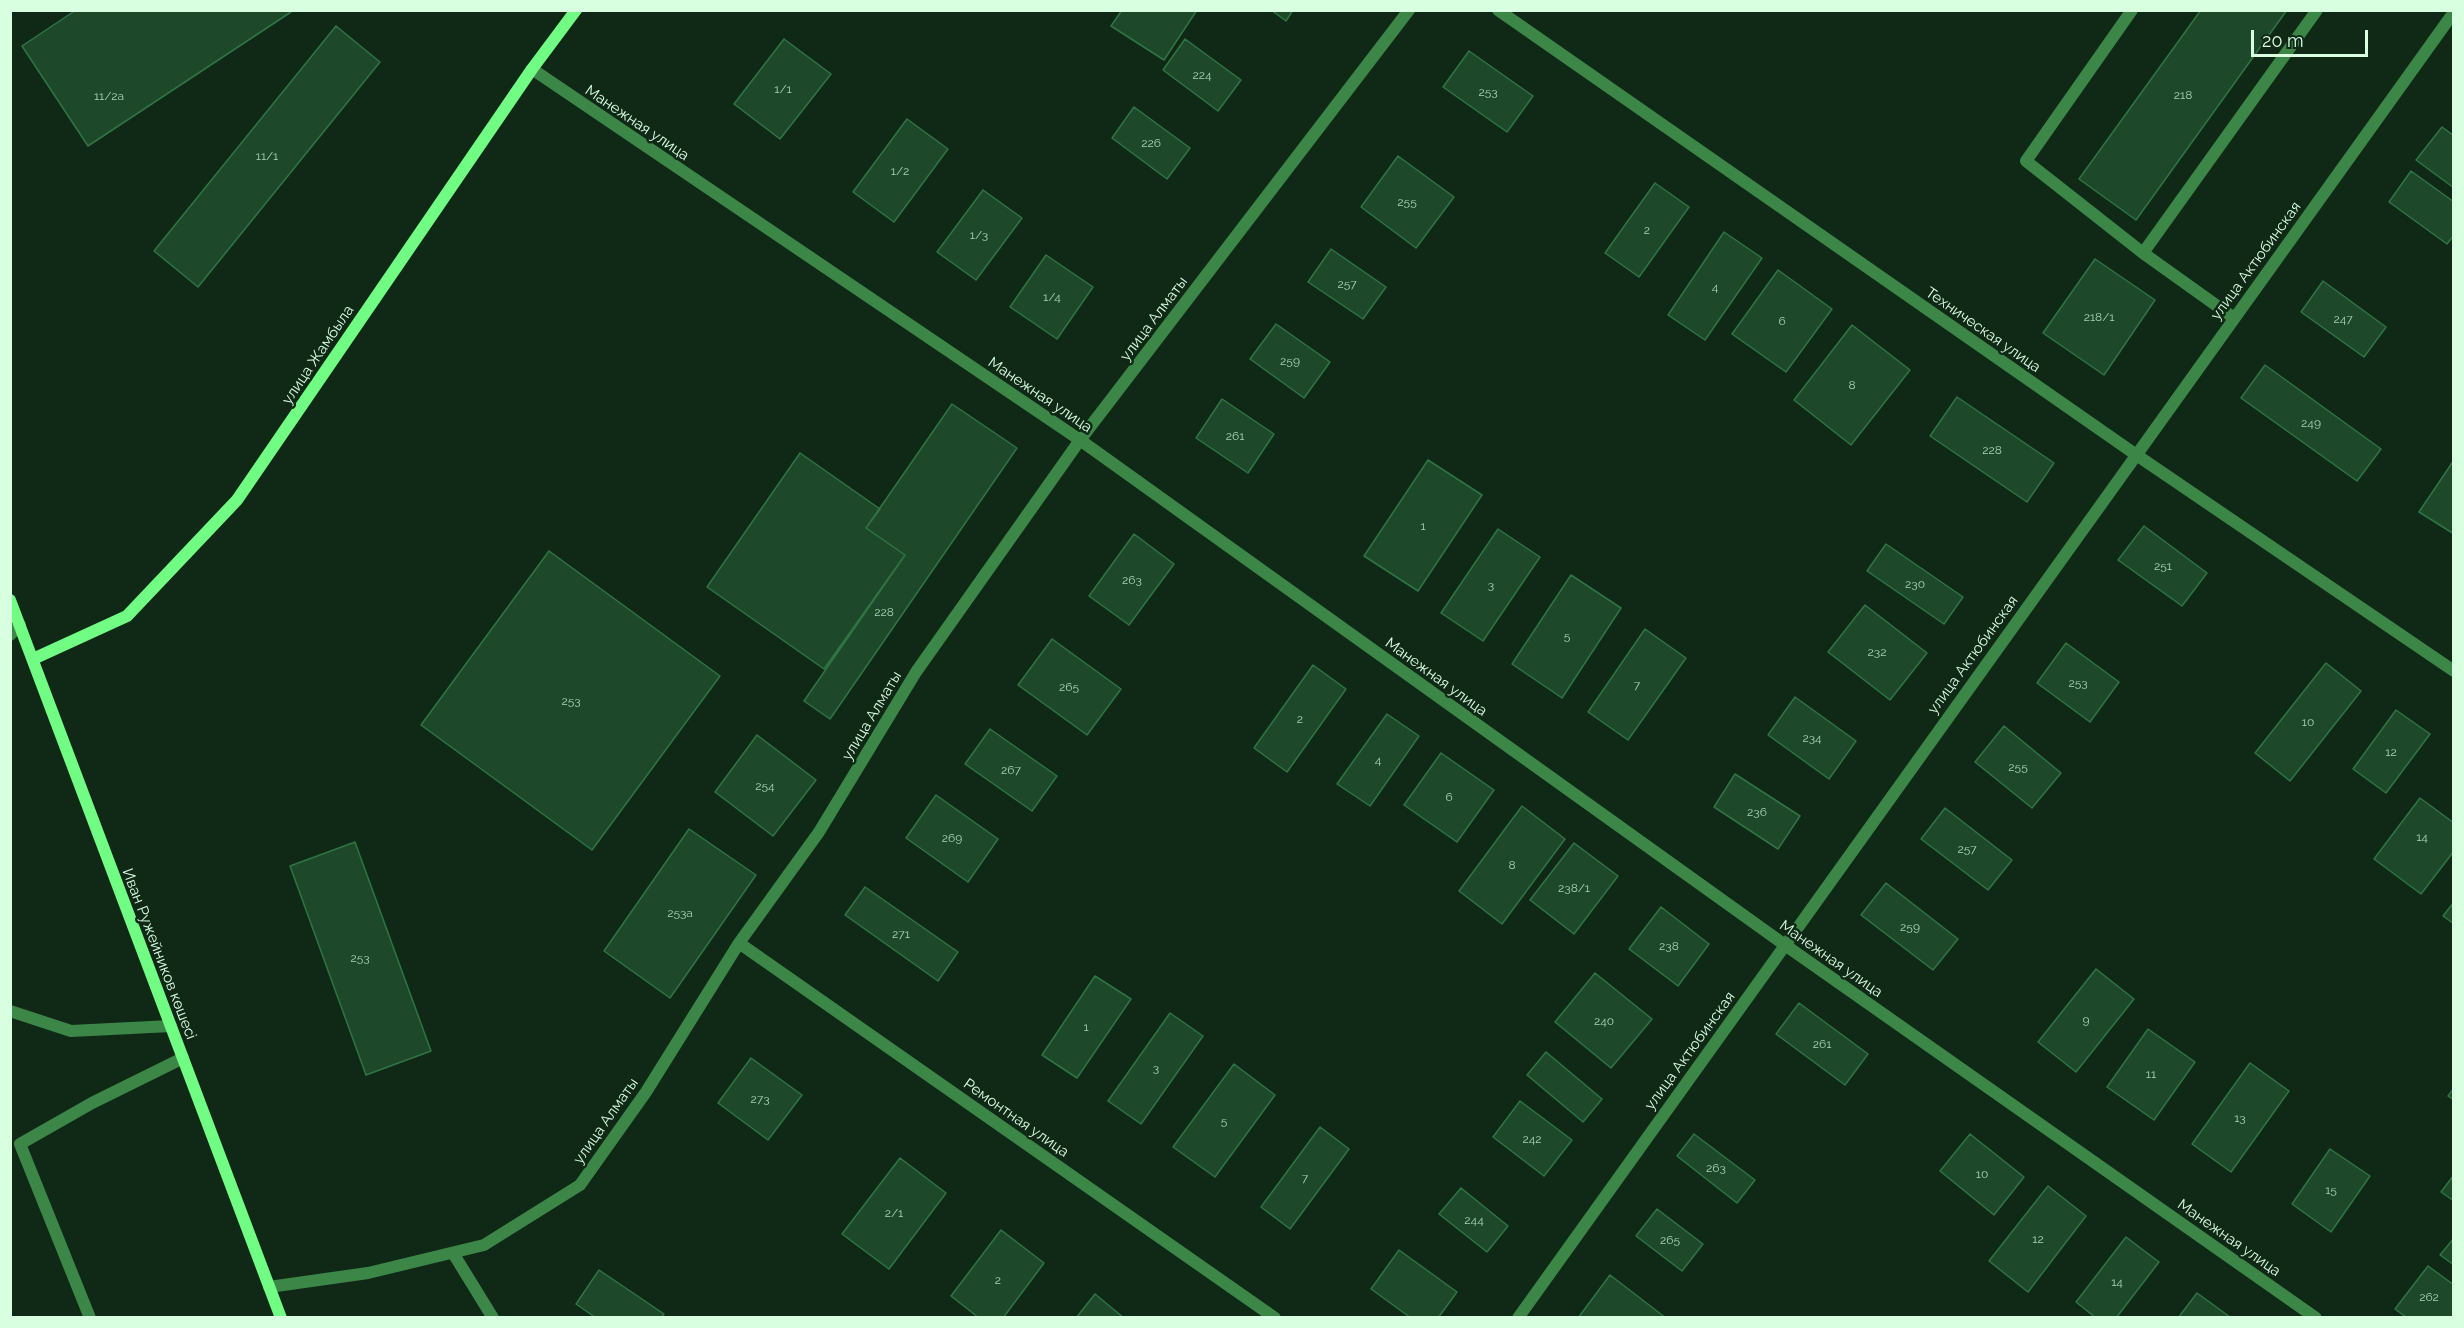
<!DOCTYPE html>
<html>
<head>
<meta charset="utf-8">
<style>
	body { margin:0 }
	#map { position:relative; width:2464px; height:1328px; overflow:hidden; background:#102917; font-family:Raleway,sans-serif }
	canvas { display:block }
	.frame { position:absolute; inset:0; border:12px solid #d9ffe1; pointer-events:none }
	.scale { position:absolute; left:2251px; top:30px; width:117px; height:27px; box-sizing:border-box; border:3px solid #d9ffe1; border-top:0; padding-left:8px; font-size:18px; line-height:21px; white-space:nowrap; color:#d9ffe1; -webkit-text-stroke:4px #102917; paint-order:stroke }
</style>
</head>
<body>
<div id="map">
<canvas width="2464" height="1328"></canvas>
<div class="frame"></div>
<div class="scale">20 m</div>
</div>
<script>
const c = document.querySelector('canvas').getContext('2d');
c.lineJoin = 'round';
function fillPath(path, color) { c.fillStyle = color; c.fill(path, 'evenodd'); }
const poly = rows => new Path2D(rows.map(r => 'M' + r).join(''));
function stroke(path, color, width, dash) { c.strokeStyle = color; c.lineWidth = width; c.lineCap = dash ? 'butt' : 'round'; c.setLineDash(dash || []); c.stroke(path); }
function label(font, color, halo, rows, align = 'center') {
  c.font = font + ' Raleway,sans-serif'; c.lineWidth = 5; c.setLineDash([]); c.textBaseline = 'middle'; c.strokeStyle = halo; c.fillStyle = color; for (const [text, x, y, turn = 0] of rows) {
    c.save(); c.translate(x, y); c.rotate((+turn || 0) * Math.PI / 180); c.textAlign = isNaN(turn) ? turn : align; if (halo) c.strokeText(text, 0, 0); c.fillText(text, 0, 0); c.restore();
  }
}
const building = poly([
	[76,10,290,10,291,12,88,146,22,46,76,10],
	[1122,10,1197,10,1164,60,1111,26,1122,10],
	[1271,10,1293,10,1286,21,1271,10],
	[2201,10,2287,10,2136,220,2079,179,2201,10],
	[336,26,380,62,198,287,154,251,336,26],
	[784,39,831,74,780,139,734,104,784,39],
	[1185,39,1241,80,1218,111,1163,70,1185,39],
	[1469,51,1533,96,1507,132,1443,87,1469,51],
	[1134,107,1190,148,1167,179,1112,138,1134,107],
	[907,119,948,149,894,222,853,192,907,119],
	[2442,127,2454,136,2454,188,2416,160,2442,127],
	[1398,156,1454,197,1416,248,1361,207,1398,156],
	[2411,171,2454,202,2454,235,2447,244,2389,202,2411,171],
	[1655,183,1689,207,1639,277,1605,253,1655,183],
	[983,190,1022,218,976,280,937,252,983,190],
	[1724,232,1762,258,1705,340,1668,315,1724,232],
	[1331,249,1386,287,1363,319,1308,282,1331,249],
	[1046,255,1093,287,1057,339,1010,307,1046,255],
	[2095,259,2155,300,2104,375,2043,333,2095,259],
	[1778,270,1832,309,1786,372,1732,334,1778,270],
	[2323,281,2386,327,2364,357,2301,312,2323,281],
	[1276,324,1330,362,1304,398,1250,359,1276,324],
	[1852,325,1910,370,1851,445,1794,400,1852,325],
	[2265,365,2381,449,2357,481,2241,398,2265,365],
	[1957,397,2054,463,2027,502,1930,436,1957,397],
	[1222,399,1274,434,1248,473,1196,438,1222,399],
	[952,404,1017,448,830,719,804,701,905,555,866,528,952,404],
	[800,453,880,509,866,528,905,555,824,669,707,587,800,453],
	[1428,460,1482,495,1418,591,1364,556,1428,460],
	[2454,460,2454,534,2419,512,2454,460],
	[2144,526,2207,573,2182,606,2118,560,2144,526],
	[1498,529,1540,557,1483,641,1441,613,1498,529],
	[1134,534,1174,564,1129,625,1089,596,1134,534],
	[1886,544,1963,597,1944,624,1867,571,1886,544],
	[549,551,720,676,592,850,421,725,549,551],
	[1571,575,1621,608,1562,698,1512,664,1571,575],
	[1865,605,1927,653,1890,700,1828,652,1865,605],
	[1645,629,1686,658,1628,740,1588,712,1645,629],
	[1052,639,1121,689,1087,735,1018,685,1052,639],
	[2066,643,2119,682,2090,722,2037,683,2066,643],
	[2326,663,2361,691,2290,781,2255,753,2326,663],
	[1313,665,1346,689,1287,772,1254,748,1313,665],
	[1795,697,1856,741,1829,779,1768,735,1795,697],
	[2396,710,2430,734,2386,793,2353,769,2396,710],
	[1387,714,1419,736,1370,806,1337,784,1387,714],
	[2004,726,2061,773,2032,808,1975,762,2004,726],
	[990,729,1057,776,1032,811,965,764,990,729],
	[757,735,816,780,773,836,715,792,757,735],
	[1441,753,1494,790,1457,842,1404,805,1441,753],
	[1735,774,1800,816,1778,849,1714,807,1735,774],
	[936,795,998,839,968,882,906,838,936,795],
	[2420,798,2454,823,2454,851,2421,894,2374,859,2420,798],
	[1522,806,1565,839,1502,924,1459,891,1522,806],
	[1945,808,2012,860,1988,890,1921,839,1945,808],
	[689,829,756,875,670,998,604,951,689,829],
	[355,842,431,1051,366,1075,290,866,355,842],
	[1574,843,1618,876,1574,934,1530,900,1574,843],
	[1886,883,1958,939,1933,970,1861,915,1886,883],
	[865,887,958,952,938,981,845,915,865,887],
	[2454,902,2454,924,2443,916,2454,902],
	[1661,907,1709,944,1678,986,1629,949,1661,907],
	[2096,969,2134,999,2076,1072,2038,1042,2096,969],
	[1595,973,1652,1019,1611,1068,1555,1022,1595,973],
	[1095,976,1131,999,1077,1078,1042,1055,1095,976],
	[1799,1003,1868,1054,1845,1085,1776,1034,1799,1003],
	[1170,1013,1203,1036,1141,1124,1108,1101,1170,1013],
	[2148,1029,2195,1062,2154,1120,2107,1087,2148,1029],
	[1546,1052,1602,1099,1583,1122,1527,1075,1546,1052],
	[751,1058,802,1095,768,1140,718,1103,751,1058],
	[2250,1063,2289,1091,2231,1172,2192,1144,2250,1063],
	[1234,1064,1275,1095,1215,1177,1173,1147,1234,1064],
	[2454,1088,2454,1100,2448,1096,2454,1088],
	[1520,1101,1572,1140,1544,1176,1493,1137,1520,1101],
	[1320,1127,1349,1149,1290,1229,1261,1207,1320,1127],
	[1694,1134,1755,1180,1737,1203,1677,1156,1694,1134],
	[1970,1134,2024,1177,1994,1215,1940,1171,1970,1134],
	[2330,1149,2370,1176,2331,1232,2292,1204,2330,1149],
	[900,1158,946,1193,889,1269,842,1234,900,1158],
	[2454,1175,2454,1201,2441,1192,2454,1175],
	[2048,1186,2086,1216,2028,1292,1989,1261,2048,1186],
	[1461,1188,1508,1226,1487,1252,1439,1214,1461,1188],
	[1657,1209,1703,1244,1682,1271,1636,1236,1657,1209],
	[1001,1230,1044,1263,1003,1318,979,1318,951,1296,1001,1230],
	[2126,1237,2159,1262,2116,1318,2096,1318,2076,1302,2126,1237],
	[2454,1238,2454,1265,2440,1255,2454,1238],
	[1399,1250,1457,1292,1438,1318,1411,1318,1371,1289,1399,1250],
	[2428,1266,2454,1285,2454,1318,2407,1318,2395,1309,2428,1266],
	[599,1270,664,1314,661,1318,596,1318,576,1304,599,1270],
	[1610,1275,1666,1318,1578,1318,1610,1275],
	[2197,1293,2230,1317,2230,1318,2178,1318,2197,1293],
	[1095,1294,1124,1318,1076,1318,1095,1294]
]);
const lane = poly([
	[2132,10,2026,161,2143,253,2234,318],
	[2143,253,2317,10],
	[10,635,20,625],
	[10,1011,71,1031,171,1026],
	[90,1318,20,1144,92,1103,183,1058]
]);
const street = poly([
	[1498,10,2135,454,2454,671],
	[532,69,1080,440,1785,945,2316,1318],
	[739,943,1275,1318],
	[453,1253,493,1318],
	[269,1287,368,1273,484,1245,580,1185,646,1092,739,943,819,832,916,672,1080,440,1409,10],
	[1518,1318,2454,12]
]);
const secondary = poly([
	[10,600,281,1318],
	[33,659,127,616,237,500,532,69,576,10]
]);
const numberNames = [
	["224",1202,75],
	["1/1",783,89],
	["253",1488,92],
	["218",2183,95],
	["11/2а",109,96],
	["226",1151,143],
	["11/1",267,156],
	["1/2",900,171],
	["255",1407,202],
	["2",1647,230],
	["1/3",979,235],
	["257",1347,284],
	["4",1715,287],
	["1/4",1052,297],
	["218/1",2099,317],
	["247",2343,319],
	["6",1782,321],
	["259",1290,361],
	["8",1852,385],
	["249",2311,423],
	["261",1235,436],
	["228",1992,450],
	["1",1423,526],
	["251",2163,566],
	["263",1132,580],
	["230",1915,584],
	["3",1491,585],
	["228",884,612],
	["5",1567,636],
	["232",1877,652],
	["253",2078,683],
	["7",1637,685],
	["265",1069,687],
	["253",571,701],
	["2",1300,719],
	["10",2308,722],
	["234",1812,738],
	["12",2391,752],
	["4",1378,760],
	["255",2018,767],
	["267",1011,770],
	["254",765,786],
	["6",1449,797],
	["236",1757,812],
	["14",2422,837],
	["269",952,838],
	["257",1967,849],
	["8",1512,865],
	["238/1",1574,888],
	["253а",680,913],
	["259",1910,927],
	["271",901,934],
	["238",1669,946],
	["253",360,958],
	["9",2086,1020],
	["240",1604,1021],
	["1",1086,1027],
	["261",1822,1044],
	["3",1156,1068],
	["11",2151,1074],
	["273",760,1099],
	["13",2240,1118],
	["5",1224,1121],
	["242",1532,1139],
	["263",1716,1168],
	["10",1982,1174],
	["7",1305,1178],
	["15",2331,1190],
	["2/1",894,1213],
	["244",1474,1220],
	["12",2038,1239],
	["265",1670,1240],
	["2",998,1280],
	["14",2117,1282],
	["262",2429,1297]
];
const streetNames = [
	["Манежная улица",637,123,34],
	["улица Актюбинская",2256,261,-54],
	["улица Алматы",1154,319,-53],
	["Техническая улица",1983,330,35],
	["улица Жамбыла",318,355,-56],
	["Манежная улица",1040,395,34],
	["улица Актюбинская",1973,655,-54],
	["Манежная улица",1436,677,36],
	["улица Алматы",872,716,-59],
	["Иван Ружейников көшесі",159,954,69],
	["Манежная улица",1831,959,35],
	["улица Актюбинская",1690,1051,-54],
	["Ремонтная улица",1016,1118,35],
	["улица Алматы",606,1121,-55],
	["Манежная улица",2229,1238,35]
];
fillPath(building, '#1d492a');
stroke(building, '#2f7544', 1.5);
stroke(lane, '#3c8747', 12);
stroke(street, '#3c8747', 12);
stroke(secondary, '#71fd83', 12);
label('12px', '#aad2b3', null, numberNames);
label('15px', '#d9ffe1', '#102917', streetNames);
</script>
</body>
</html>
